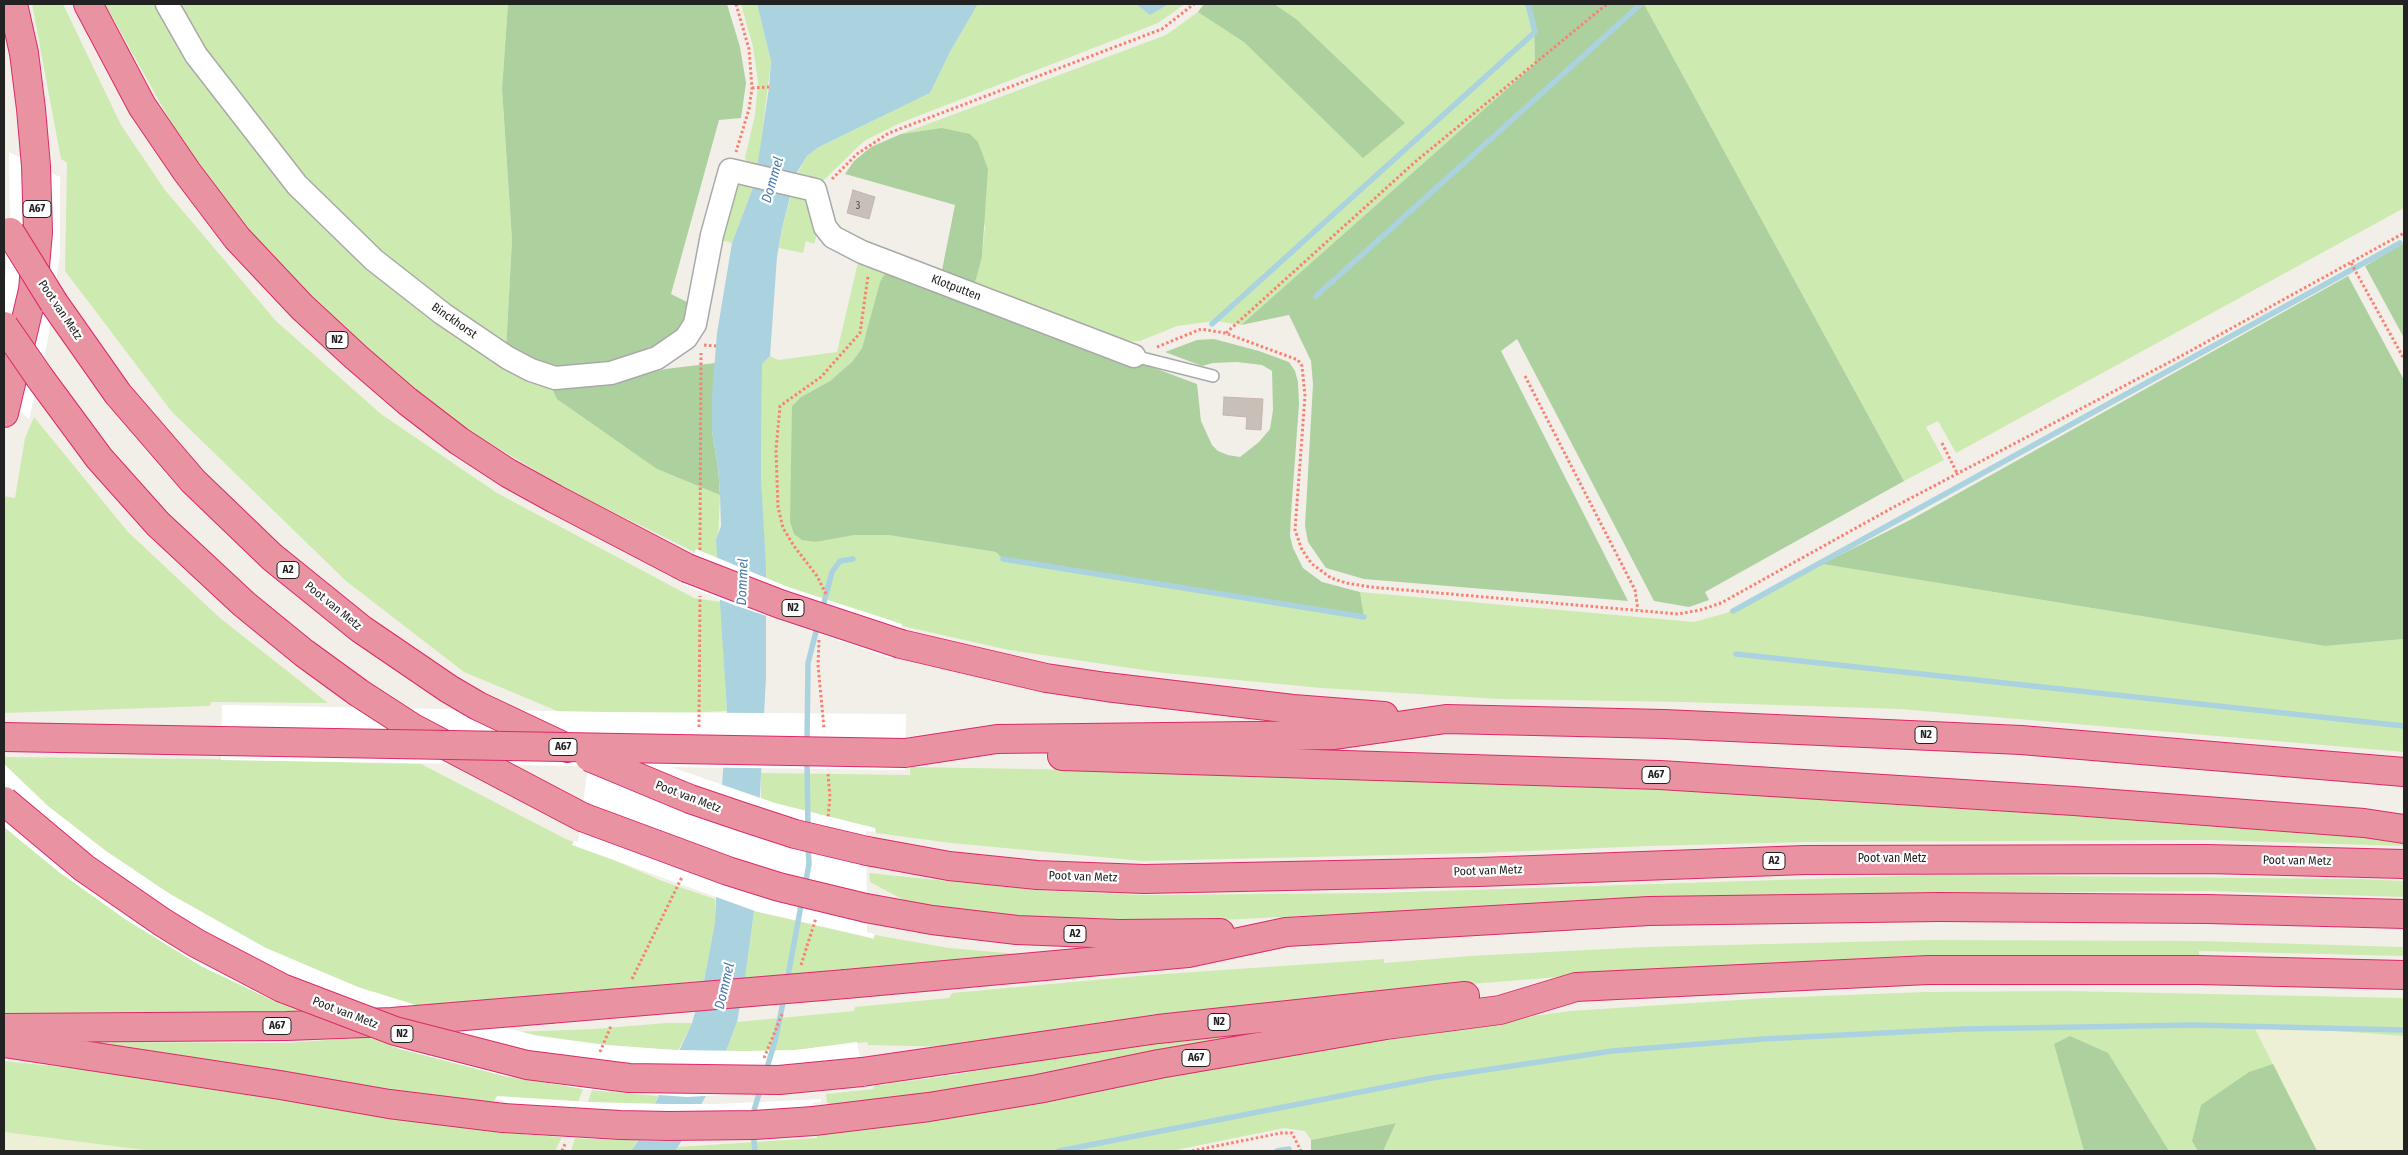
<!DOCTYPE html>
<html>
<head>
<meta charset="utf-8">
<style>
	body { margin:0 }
	#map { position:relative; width:2408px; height:1155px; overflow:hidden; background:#f2efe9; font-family:"Fira Sans Condensed",sans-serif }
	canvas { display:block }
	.frame { position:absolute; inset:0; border:5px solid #222; pointer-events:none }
</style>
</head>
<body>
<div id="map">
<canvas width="2408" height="1155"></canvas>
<div class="frame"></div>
</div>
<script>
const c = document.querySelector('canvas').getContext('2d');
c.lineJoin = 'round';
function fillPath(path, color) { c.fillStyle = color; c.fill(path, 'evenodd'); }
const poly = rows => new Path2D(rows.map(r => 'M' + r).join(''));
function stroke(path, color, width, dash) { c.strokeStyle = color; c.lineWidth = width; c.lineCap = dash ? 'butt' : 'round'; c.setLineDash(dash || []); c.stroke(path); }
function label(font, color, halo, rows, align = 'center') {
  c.font = font + ' "Fira Sans Condensed",sans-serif'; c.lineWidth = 4.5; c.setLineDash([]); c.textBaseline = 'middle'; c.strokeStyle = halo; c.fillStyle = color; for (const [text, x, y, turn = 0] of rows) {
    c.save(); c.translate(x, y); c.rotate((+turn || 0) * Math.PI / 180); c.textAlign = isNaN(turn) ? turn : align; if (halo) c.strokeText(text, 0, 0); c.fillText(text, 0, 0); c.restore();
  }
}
const farmland = poly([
	[2253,1025,2404,1036,2404,1151,2317,1151],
	[4,1132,152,1151,4,1151]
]);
const grass = poly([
	[32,4,63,4,121,125,165,190,276,321,381,414,497,493,694,598,721,602,727,711,574,718,464,672,346,581,172,412,65,271,67,163,61,159],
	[105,4,159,4,190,60,439,322,504,369,552,388,657,469,720,495,717,563,570,491,466,429,413,392,313,302,215,191,192,160],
	[176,4,508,4,502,90,512,240,506,350,379,255,304,180,203,52],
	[741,4,757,4,771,61,758,167,747,162,745,158,755,115,758,82,753,47],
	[978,4,1136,4,1150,14,1169,4,1185,4,1158,23,900,123,864,141,824,180,816,182,797,174,807,156,819,147,930,93,951,50],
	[1204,4,1525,4,1534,26,1535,64,1241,325,1215,321,1177,326,1140,341,1123,341,975,283,982,257,985,226,930,130,901,134,1166,35,1198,12],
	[1644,4,2404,4,2404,208,1956,453,1938,421,1926,427,1944,460,1904,481],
	[739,179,755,182,732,243,717,239],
	[793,188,806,193,817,234,814,244,806,241,803,253,779,248,782,228],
	[859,258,893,270,880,282,862,348,850,365,830,381,801,397,816,542,855,535,888,535,996,552,1003,559,1364,617,1360,592,1694,622,1726,613,1822,564,2325,646,2404,639,2404,752,1900,709,1684,702,1498,699,1321,688,1164,673,1009,650,902,626,792,593,766,582,761,476,762,364,770,356,778,360,837,352],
	[34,417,128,532,220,618,328,703,211,702,210,706,4,713,4,496,15,498,25,438],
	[4,757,205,759,421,764,564,838,662,881,715,899,715,922,704,981,446,1007,152,1019,4,1017],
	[910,767,1154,771,1659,788,2074,814,2404,839,2404,846,2209,840,1808,842,1649,846,1478,853,1143,861,951,843,876,833,876,829,761,800,761,773,910,775],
	[869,873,1036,890,1143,895,1377,893,1931,875,2361,879,2404,881,2404,897,2208,891,1804,894,1648,899,1140,924,1036,922,915,906,870,882],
	[754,911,874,939,875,935,949,948,1052,957,745,979],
	[1930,940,2199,941,2404,947,2404,956,2199,951,2199,959,1646,970,1471,984,956,1047,868,1045,867,1042,768,1053,725,1054,737,1022,854,1011,855,1007,949,998,952,993,1150,975,1384,959,1384,963,1470,956,1645,947],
	[2065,991,2404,998,2404,1036,2253,1025,2317,1151,1383,1151,1396,1123,1311,1140,1305,1131,1284,1128,1171,1151,675,1151,678,1147,817,1138,817,1135,1404,1033,1570,1011,1769,998,1926,992],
	[1424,1011,846,1110,827,1103,826,1094,873,1089,874,1086,960,1074,1044,1058,1159,1040],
	[666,1023,692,1023,678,1051,598,1044,512,1032,594,1029],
	[368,1037,397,1047,502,1074,583,1089,578,1102,496,1097,494,1102,438,1102,80,1042,288,1043],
	[4,1061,226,1084,495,1128,495,1132,562,1137,555,1151,152,1151,4,1132],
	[592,1090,658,1096,654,1106,588,1102],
	[575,1138,611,1140,638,1140,631,1151,571,1151]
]);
const forest = poly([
	[508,4,727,4,740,47,746,83,741,118,719,120,671,294,687,302,691,314,679,334,655,351,605,367,555,371,506,350,512,240,502,89],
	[1204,4,1274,4,1296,19,1405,123,1363,158,1244,42,1198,12],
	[1525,4,1644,4,1904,481,1705,592,1709,600,1689,607,1654,601,1517,339,1501,351,1628,601,1364,579,1326,568,1308,542,1305,526,1313,384,1311,361,1289,315,1241,325,1535,64,1534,26],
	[942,128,970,134,978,142,988,169,982,257,975,283,942,270,955,205,845,174,854,161,871,147,901,134],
	[2404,243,2404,338,2365,266],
	[893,270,1197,384,1201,421,1212,445,1218,451,1228,455,1240,457,1259,442,1270,429,1273,410,1272,371,1262,365,1237,362,1213,363,1202,366,1165,352,1197,340,1214,339,1259,351,1289,362,1295,371,1298,382,1299,404,1291,514,1290,536,1293,548,1303,568,1322,582,1360,592,1364,617,1003,559,996,552,888,535,855,535,816,542,802,540,794,534,790,522,792,406,801,397,830,381,852,362,862,348,880,282,884,275],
	[2348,276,2404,380,2404,639,2325,646,1822,564,1912,519],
	[715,363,712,432,718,467,720,495,657,469,557,399,552,388,615,383,665,369],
	[2070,1036,2108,1053,2169,1151,2084,1151,2054,1044],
	[2273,1064,2317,1151,2198,1151,2192,1141,2201,1105,2249,1072],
	[1396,1123,1383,1151,1311,1151,1311,1140]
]);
const water = poly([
	[757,4,978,4,951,50,930,93,819,147,807,156,796,174,782,228,777,257,770,356,762,364,761,476,766,568,766,677,754,911,745,979,737,1022,725,1054,709,1090,678,1147,675,1151,631,1151,638,1141,692,1023,704,981,715,922,718,845,727,711,716,540,721,526,720,495,718,467,712,432,712,396,717,333,732,243,755,182,769,87,771,61],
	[1136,4,1169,4,1150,15]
]);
const pier = poly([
	[9,152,60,177,60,254,48,339,29,419,4,398,4,289,10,232],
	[696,549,788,587,902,624,893,659,731,604,682,584],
	[222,705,606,712,906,714,905,770,671,767,775,803,875,828,875,832,866,831,867,932,874,934,873,938,755,911,572,845,574,841,578,842,588,766,221,760],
	[4,764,48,806,106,851,170,894,266,948,358,987,419,1006,538,1036,604,1045,676,1050,743,1051,796,1050,857,1042,865,1087,687,1097,591,1090,504,1076,400,1049,276,1002,201,966,125,919,59,872,4,827],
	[497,1096,590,1102,665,1104,718,1104,821,1099,821,1102,813,1103,815,1131,822,1130,823,1134,742,1139,661,1141,576,1138,495,1132,495,1128,503,1128,505,1101,496,1099]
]);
const stream = poly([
	[1316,296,1641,4],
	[1212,324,1535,32,1528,4],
	[1003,559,1364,617],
	[822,610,832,572,840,561,853,559],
	[1733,611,2400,243],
	[1736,654,2404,726],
	[807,743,808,663,818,624],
	[807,758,808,828],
	[805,886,809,864,808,845],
	[787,981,802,900],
	[766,1071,775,1041,784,998],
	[752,1117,761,1087],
	[753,1131,755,1151],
	[1059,1151,1432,1078,1612,1051,1763,1039,1963,1029,2193,1025,2404,1030],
	[1277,1151,1289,1149]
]);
const building = poly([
	[853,190,875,197,869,219,847,213,853,190],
	[1224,397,1263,399,1261,430,1246,429,1247,417,1223,415,1224,397]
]);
const path = poly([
	[736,4,749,49,752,88,749,109,736,152],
	[752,88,769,87],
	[832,179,857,154,889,133,1162,29,1194,4],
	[2351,263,2404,359],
	[1226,333,1415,162,1607,4],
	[704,345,716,346],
	[1157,347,1201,329,1225,333,1298,360,1302,366,1305,396,1295,530,1302,550,1312,564,1331,578,1346,583,1371,587,1678,614,1700,610,1721,603,1892,508,2183,355,2404,233],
	[1525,376,1635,590,1638,610],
	[1942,443,1958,475],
	[700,550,701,353],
	[826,594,817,576,794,546,783,528,778,507,776,450,780,406,821,377,860,333,868,276],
	[819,640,818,665,824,728],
	[699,727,700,596],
	[828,774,830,797,828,818],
	[801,965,816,918],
	[632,979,682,877],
	[600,1052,611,1026],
	[764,1058,783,1012],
	[562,1151,565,1144],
	[1192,1151,1281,1133,1292,1133,1301,1151]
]);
const lane = poly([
	[1134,356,1213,376]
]);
const street = poly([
	[167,4,196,55,297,185,374,260,443,314,508,358,531,370,555,378,611,373,657,358,686,338,695,324,712,235,730,170,815,190,825,227,833,237,862,252,1134,356]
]);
const highway = poly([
	[88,4,142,106,187,172,237,238,302,307,356,357,407,401,459,441,508,473,555,499,687,568],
	[54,303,118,394,156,438,193,481,272,557,361,629,449,689,478,706,567,748],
	[40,378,99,458,158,524,244,604,304,653,359,693,413,728,582,817],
	[4,413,33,290,38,232,36,166,31,109,24,53,13,4],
	[901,644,1046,678,1106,687,1293,709,1384,716],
	[4,737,221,741],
	[905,753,997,739,1335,735,1446,719,1664,724,2021,740,2404,772],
	[1062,756,1660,775,2074,801,2364,823,2404,829],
	[867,851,949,866,1037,875,1144,879,1479,872,1805,860,2207,859,2404,864],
	[866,908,932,920,1017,930,1119,934,1220,933],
	[846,984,1188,953,1286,932,1649,911,1939,907,2207,909,2404,914],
	[4,1028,287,1026,392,1022,549,1009],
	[4,1043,280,1085,389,1104,503,1118],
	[862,1072,1158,1029,1465,996],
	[814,1121,929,1107,1038,1089,1159,1064,1386,1025,1500,1010,1576,987,1928,970,2199,970,2404,975]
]);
const highwayBridge = poly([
	[10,232,54,303],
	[4,326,40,378],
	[687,568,780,604,901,644],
	[221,741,905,753],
	[589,757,690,799,743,817,795,834,867,851],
	[4,801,84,868,162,922,196,943,282,988,395,1031,527,1065,629,1078,779,1080,862,1072],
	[582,817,728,871,779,887,866,908],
	[549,1009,846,984],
	[503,1118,620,1125,669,1126,754,1125,814,1121]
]);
const numberNames = [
	["3",858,206]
];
const shields = [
	[37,209,28],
	[337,340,22],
	[288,570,22],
	[793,608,22],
	[1926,735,22],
	[563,747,28],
	[1656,775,28],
	[1774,861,22],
	[1075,934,22],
	[1219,1022,22],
	[277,1026,28],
	[402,1034,22],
	[1196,1058,28]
];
const shieldNames = [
	["A67",37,209],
	["N2",337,340],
	["A2",288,570],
	["N2",793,608],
	["N2",1926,735],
	["A67",563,747],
	["A67",1656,775],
	["A2",1774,861],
	["A2",1075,934],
	["N2",1219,1022],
	["A67",277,1026],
	["N2",402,1034],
	["A67",1196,1058]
];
const streetNames = [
	["Klotputten",956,288,21],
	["Poot van Metz",60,310,56],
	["Binckhorst",454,321,35],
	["Poot van Metz",333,606,39],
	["Poot van Metz",688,797,21],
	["Poot van Metz",1892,859],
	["Poot van Metz",2297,861,1],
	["Poot van Metz",1488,871,-2],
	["Poot van Metz",1083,877,2],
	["Poot van Metz",345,1013,21]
];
const waterNames = [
	["Dommel",773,180,-74],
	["Dommel",743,582,-88],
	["Dommel",725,986,-77]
];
fillPath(farmland, '#eef0d5');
fillPath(grass, '#cdebb0');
fillPath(forest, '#add19e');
fillPath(water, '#aad3df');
fillPath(pier, '#fff');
stroke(stream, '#aad3df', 5.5);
fillPath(building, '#c7bfb8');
stroke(building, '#c4b6ab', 1);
stroke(lane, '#a9a9a9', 14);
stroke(street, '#a9a9a9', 25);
stroke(highway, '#dc2a67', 30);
stroke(path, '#fa8072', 3, [2.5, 2.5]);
stroke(lane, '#fff', 11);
stroke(street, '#fff', 22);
stroke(highway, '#e892a2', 28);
stroke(highwayBridge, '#dc2a67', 30, []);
stroke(highwayBridge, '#e892a2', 28);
label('10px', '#4b4948', null, numberNames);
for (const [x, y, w] of shields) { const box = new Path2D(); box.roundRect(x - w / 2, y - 8.5, w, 17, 4); c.fillStyle = '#fff'; c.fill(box); stroke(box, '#222', 1); }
label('bold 11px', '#222', null, shieldNames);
label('12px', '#222', '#fff', streetNames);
label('italic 14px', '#4a7aab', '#fff', waterNames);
</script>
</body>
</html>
